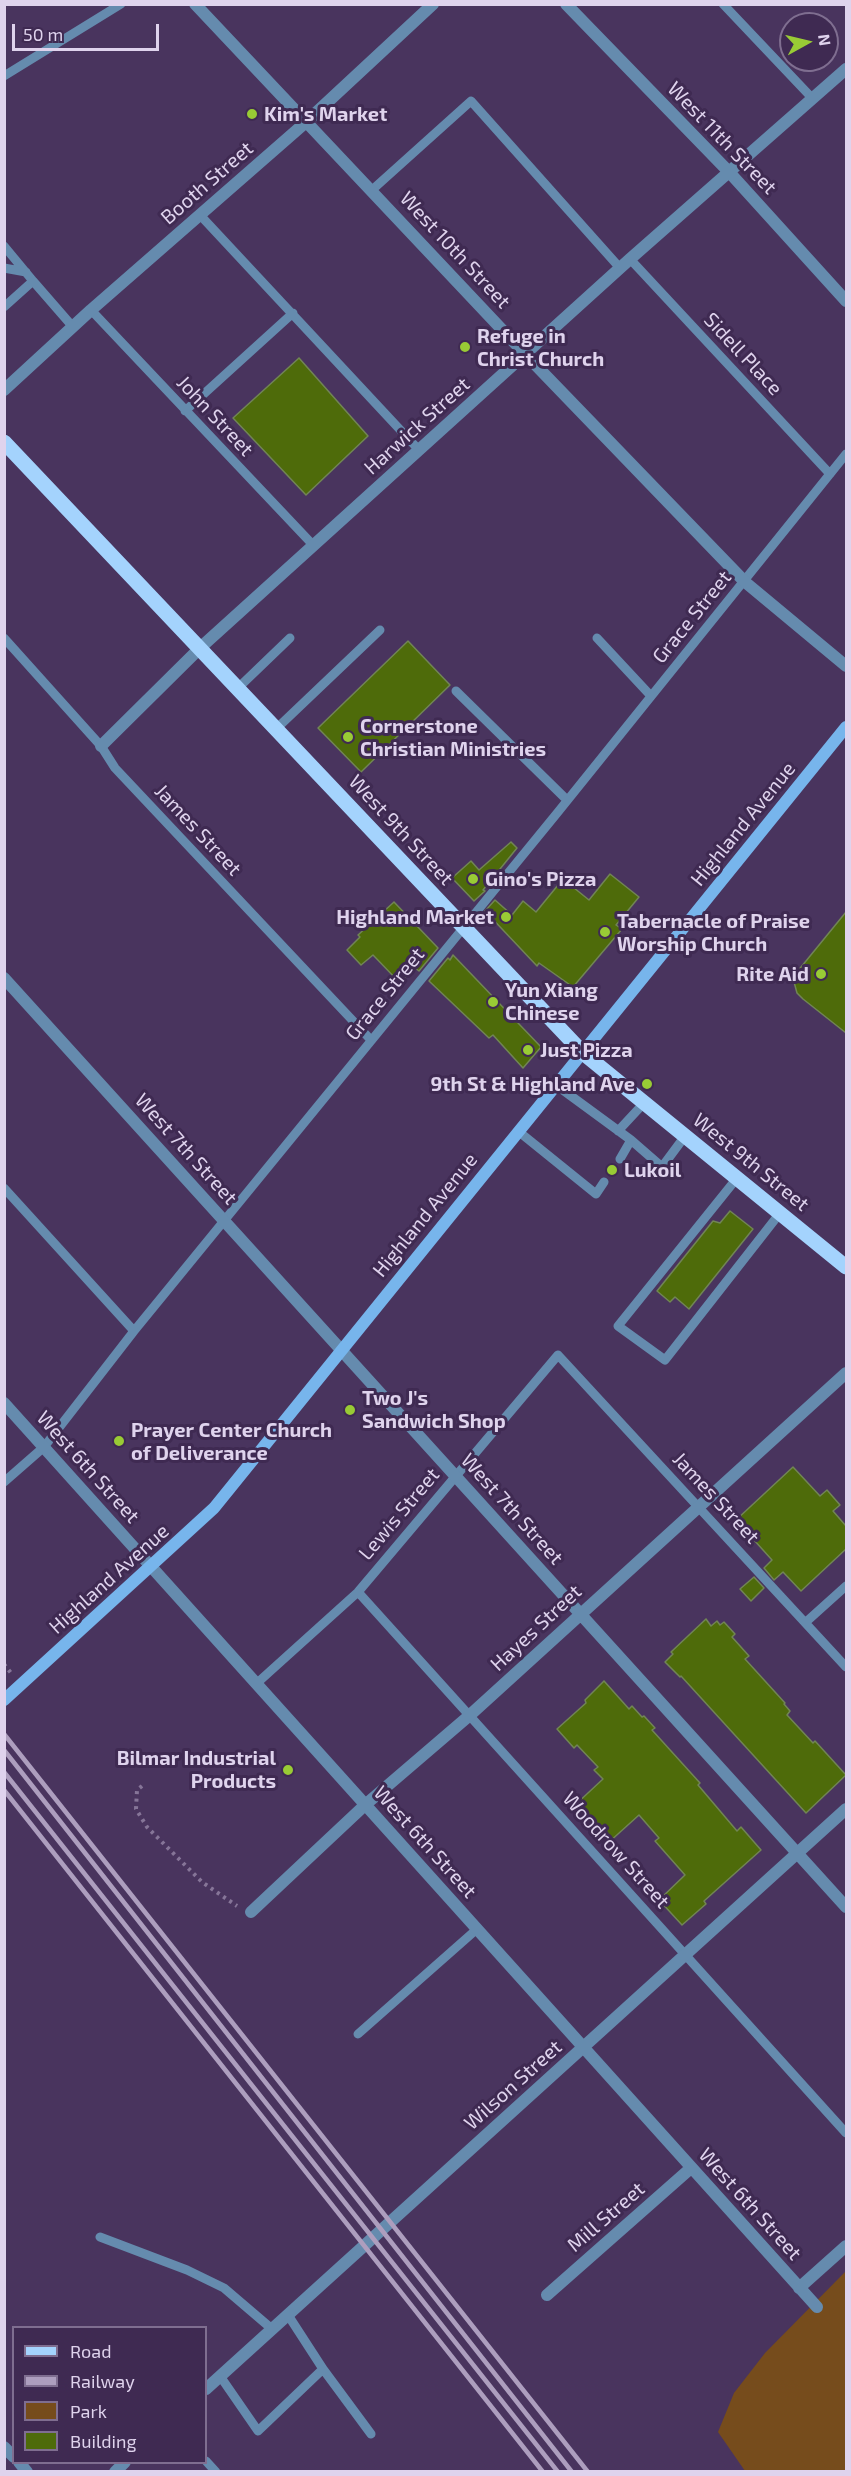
<!DOCTYPE html>
<html>
<head>
<meta charset="utf-8">
<style>
	body { margin:0 }
	#map { position:relative; width:851px; height:2476px; overflow:hidden; background:#49345e; font-family:"Exo 2",sans-serif }
	canvas { display:block }
	.frame { position:absolute; inset:0; border:6px solid #dfd3ed; pointer-events:none }
	.legend { position:absolute; left:12px; top:2326px; width:195px; height:138px; box-sizing:border-box; background:#3f2a52; border:2px solid #7f6e90; margin:0; padding:8px 10px; list-style:none; font-size:18px; color:#dfd3ed }
	.legend li { display:flex; align-items:center; gap:12px; height:30px }
	.legend b { width:30px; border:2px solid #7f6e90 }
	.north { position:absolute; left:779px; top:12px; width:60px; height:60px; box-sizing:border-box; background:#3f2a52; border:2px solid #7f6e90; border-radius:50%; rotate:82deg; font-size:16px; font-weight:700; line-height:24px; text-align:center; color:#dfd3ed }
	.north::after { content:''; display:block; margin:auto; width:21px; height:27px; background:#99cb35; clip-path:polygon(50% 0,100% 100%,50% 72%,0 100%) }
	.scale { position:absolute; left:12px; top:24px; width:147px; height:27px; box-sizing:border-box; border:3px solid #dfd3ed; border-top:0; padding-left:8px; font-size:18px; line-height:21px; white-space:nowrap; color:#dfd3ed; -webkit-text-stroke:4px #3f2a52; paint-order:stroke }
</style>
</head>
<body>
<div id="map">
<canvas width="851" height="2476"></canvas>
<div class="frame"></div>
<ul class="legend">
<li><b style="height:8px;background:#a4d3fd"></b>Road</li>
<li><b style="height:8px;background:#ad9ebe"></b>Railway</li>
<li><b style="height:16px;background:#764c1c"></b>Park</li>
<li><b style="height:16px;background:#4e6b0a"></b>Building</li>
</ul>
<div class="north">N</div>
<div class="scale">50 m</div>
</div>
<script>
const c = document.querySelector('canvas').getContext('2d');
c.lineJoin = 'round';
function fillPath(path, color) { c.fillStyle = color; c.fill(path, 'evenodd'); }
const poly = rows => new Path2D(rows.map(r => 'M' + r).join(''));
function stroke(path, color, width, dash) { c.strokeStyle = color; c.lineWidth = width; c.lineCap = dash ? 'butt' : 'round'; c.setLineDash(dash || []); c.stroke(path); }
function label(font, color, halo, rows, align = 'center') {
  c.font = font + ' "Exo 2",sans-serif'; c.lineWidth = 6; c.setLineDash([]); c.textBaseline = 'middle'; c.strokeStyle = halo; c.fillStyle = color; for (const [text, x, y, turn = 0] of rows) {
    c.save(); c.translate(x, y); c.rotate((+turn || 0) * Math.PI / 180); c.textAlign = isNaN(turn) ? turn : align; if (halo) c.strokeText(text, 0, 0); c.fillText(text, 0, 0); c.restore();
  }
}
const green = poly([
	[846,2271,846,2471,745,2471,718,2432,734,2393,765,2353]
]);
const building = poly([
	[299,358,368,436,306,495,233,418,299,358],
	[408,641,450,685,361,772,318,728,408,641],
	[511,842,517,848,483,890,485,891,474,901,452,878,471,861,479,870,511,842],
	[610,874,639,897,616,925,622,929,573,987,539,963,537,966,485,911,495,900,512,915,523,901,536,912,563,879,589,900,610,874],
	[394,902,438,948,419,971,415,968,400,983,373,955,361,965,347,950,360,937,358,935,394,902],
	[846,912,846,1033,803,999,797,993,794,982,797,972,846,912],
	[453,955,541,1047,523,1068,493,1035,489,1038,429,981,448,958,450,960,453,955],
	[730,1211,753,1229,689,1309,675,1297,670,1302,657,1291,713,1221,720,1223,730,1211],
	[793,1467,820,1496,827,1490,840,1505,833,1511,846,1526,846,1549,801,1591,783,1572,774,1580,764,1568,772,1560,736,1520,793,1467],
	[754,1577,764,1588,751,1601,740,1589,754,1577],
	[706,1619,711,1626,717,1621,720,1625,724,1622,735,1634,732,1637,749,1656,745,1659,785,1703,784,1704,790,1711,787,1715,813,1743,815,1741,846,1775,806,1813,681,1676,680,1677,665,1662,673,1654,671,1652,706,1619],
	[604,1681,629,1709,632,1706,642,1717,644,1716,655,1728,652,1730,700,1783,698,1785,737,1831,741,1827,761,1850,704,1901,706,1904,682,1925,659,1900,685,1875,655,1841,659,1838,639,1815,608,1843,574,1806,603,1779,594,1770,598,1767,577,1745,574,1748,557,1729,586,1703,585,1700,604,1681]
]);
const path = poly([
	[4,1664,11,1673],
	[142,1786,137,1790,136,1809,147,1827,202,1882,237,1906]
]);
const lane = poly([
	[723,4,813,99],
	[4,76,121,4],
	[372,190,471,101,620,268],
	[200,215,419,450],
	[4,246,33,281,4,307],
	[630,259,830,474],
	[4,268,26,272],
	[33,281,73,327],
	[91,310,314,546],
	[185,411,293,313],
	[4,638,101,746,115,768,371,1040],
	[597,638,651,696],
	[238,688,290,638],
	[456,691,567,800],
	[276,729,380,630],
	[556,1085,631,1140,620,1159],
	[518,1131,596,1194,604,1182],
	[618,1131,644,1103],
	[631,1140,662,1167,685,1136],
	[737,1178,618,1326,665,1360,780,1213],
	[4,1188,134,1331],
	[4,1482,44,1447,134,1331,558,812,846,454],
	[358,1592,846,2133],
	[806,1622,846,1586],
	[256,1684,358,1592,558,1355,846,1667],
	[358,2034,477,1929],
	[100,2237,187,2270,224,2288,272,2329],
	[288,2315,323,2369],
	[220,2376,258,2431,323,2369,371,2434],
	[206,2461,216,2472]
]);
const street = poly([
	[195,4,525,354,745,582,846,666],
	[566,4,730,173,846,301],
	[4,390,91,310,305,123,433,4],
	[101,746,200,648,630,259,846,69],
	[4,978,846,1907],
	[4,1403,817,2307],
	[251,1912,365,1805,470,1715,846,1373],
	[799,2288,846,2246],
	[547,2295,691,2168],
	[206,2389,846,1809],
	[4,2447,14,2457],
	[19,2462,27,2472],
	[115,2472,125,2462]
]);
const secondary = poly([
	[4,1700,214,1508,846,727]
]);
const primary = poly([
	[4,442,583,1053,846,1267]
]);
const rail = poly([
	[4,1734,588,2472],
	[4,1750,572,2472],
	[4,1772,558,2472],
	[4,1790,543,2472]
]);
const markers = [
	[252,114,6,"#99cb35"],
	[465,347,6,"#99cb35"],
	[348,737,6,"#99cb35"],
	[473,879,6,"#99cb35"],
	[506,917,6,"#99cb35"],
	[605,932,6,"#99cb35"],
	[821,974,6,"#99cb35"],
	[493,1002,6,"#99cb35"],
	[528,1050,6,"#99cb35"],
	[647,1084,6,"#99cb35"],
	[612,1170,6,"#99cb35"],
	[350,1410,6,"#99cb35"],
	[119,1441,6,"#99cb35"],
	[288,1770,6,"#99cb35"]
];
const poiNames = [
	["Kim's Market",264,114],
	["Refuge in",477,336],
	["Christ Church",477,359],
	["Cornerstone",360,726],
	["Christian Ministries",360,749],
	["Gino's Pizza",485,879],
	["Highland Market",494,917,"right"],
	["Tabernacle of Praise",617,921],
	["Worship Church",617,944],
	["Rite Aid",809,974,"right"],
	["Yun Xiang",505,990],
	["Chinese",505,1013],
	["Just Pizza",540,1050],
	["9th St & Highland Ave",635,1084,"right"],
	["Lukoil",624,1170],
	["Two J's",362,1398],
	["Sandwich Shop",362,1421],
	["Prayer Center Church",131,1430],
	["of Deliverance",131,1453],
	["Bilmar Industrial",276,1758,"right"],
	["Products",276,1781,"right"]
];
const streetNames = [
	["West 11th Street",722,138,46],
	["Booth Street",207,183,-41],
	["West 10th Street",455,250,47],
	["Sidell Place",743,354,47],
	["John Street",215,416,47],
	["Harwick Street",417,426,-42],
	["Grace Street",692,617,-51],
	["Highland Avenue",743,824,-51],
	["James Street",198,830,47],
	["West 9th Street",401,830,47],
	["Grace Street",385,994,-51],
	["West 7th Street",186,1149,48],
	["West 9th Street",751,1162,39],
	["Highland Avenue",425,1215,-51],
	["West 6th Street",88,1467,48],
	["James Street",716,1498,47],
	["West 7th Street",512,1509,48],
	["Lewis Street",399,1514,-50],
	["Highland Avenue",109,1579,-42],
	["Hayes Street",536,1628,-43],
	["West 6th Street",425,1842,48],
	["Woodrow Street",616,1850,48],
	["Wilson Street",513,2085,-42],
	["West 6th Street",750,2204,48],
	["Mill Street",606,2217,-41]
];
fillPath(green, '#764c1c');
fillPath(building, '#4e6b0a');
stroke(building, '#718555', 1.5);
stroke(path, '#867598', 4, [3, 4.5]);
stroke(lane, '#658bae', 9);
stroke(street, '#658bae', 12);
stroke(secondary, '#77b5ec', 12);
stroke(primary, '#a4d3fd', 15);
stroke(rail, '#ad9ebe', 4.5);
for (const [x, y, r, color] of markers) { const dot = new Path2D(); dot.arc(x, y, r, 0, 2 * Math.PI); c.fillStyle = color; c.fill(dot); stroke(dot, '#3f2a52', 2); }
label('bold 20px', '#dfd3ed', '#3f2a52', poiNames, 'left');
label('20px', '#dfd3ed', '#3f2a52', streetNames);
</script>
</body>
</html>
